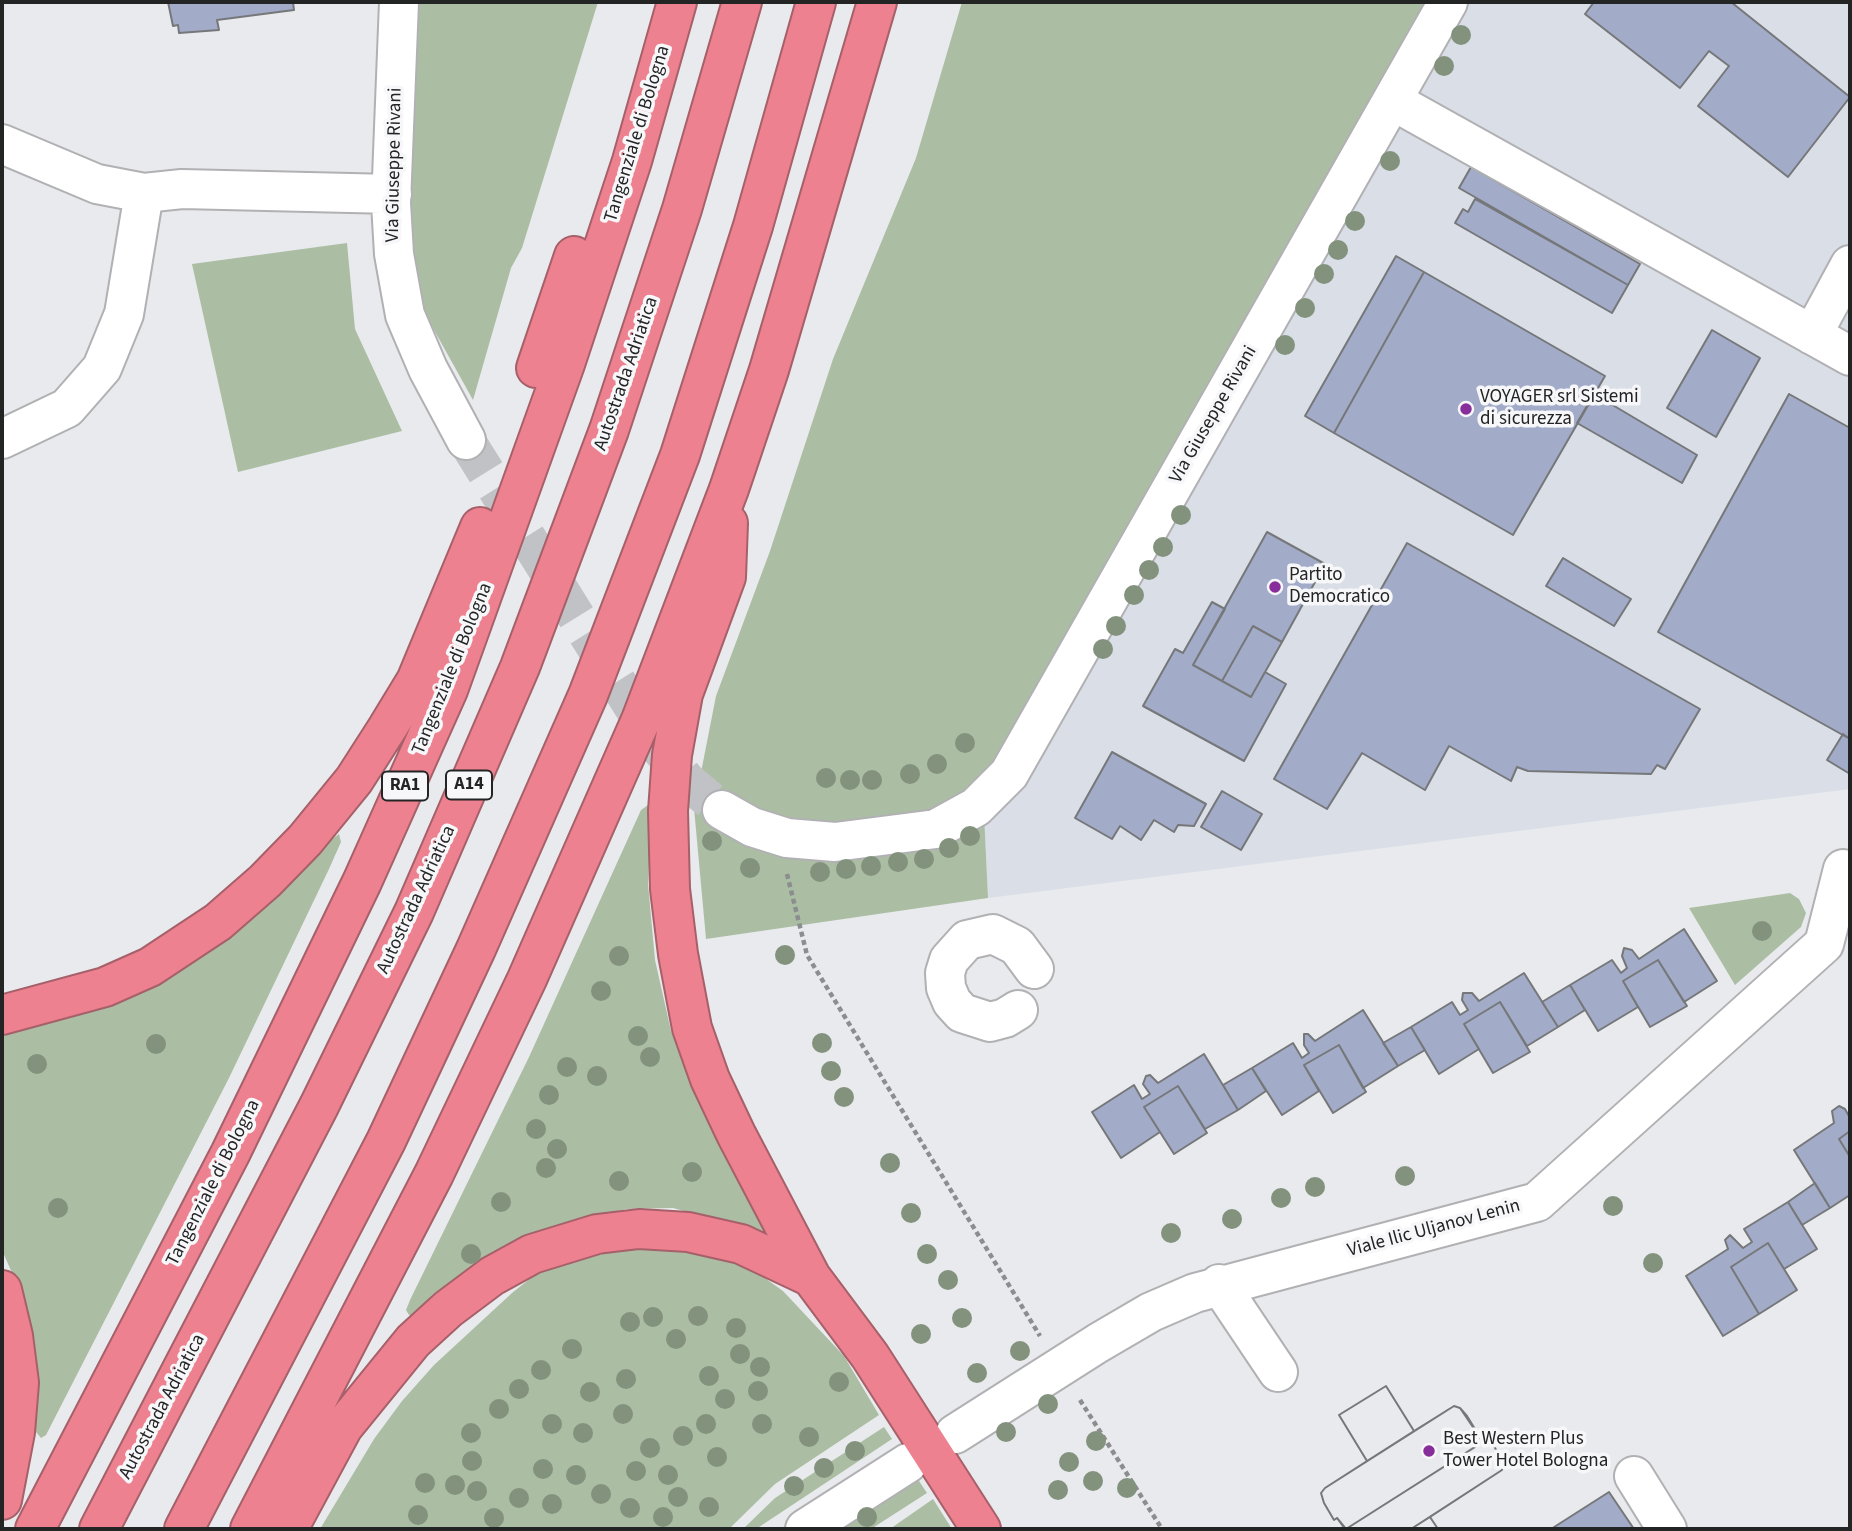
<!DOCTYPE html>
<html>
<head>
<meta charset="utf-8">
<style>
	body { margin:0 }
	#map { position:relative; width:1852px; height:1531px; overflow:hidden; background:#e9eaed; font-family:"Source Sans 3",sans-serif }
	canvas { display:block }
	.frame { position:absolute; inset:0; border:4px solid #232424; pointer-events:none }
</style>
</head>
<body>
<div id="map">
<canvas width="1852" height="1531"></canvas>
<div class="frame"></div>
</div>
<script>
const c = document.querySelector('canvas').getContext('2d');
c.lineJoin = 'round';
function fillPath(path, color) { c.fillStyle = color; c.fill(path, 'evenodd'); }
const poly = rows => new Path2D(rows.map(r => 'M' + r).join(''));
function stroke(path, color, width, dash) { c.strokeStyle = color; c.lineWidth = width; c.lineCap = dash ? 'butt' : 'round'; c.setLineDash(dash || []); c.stroke(path); }
function label(font, color, halo, rows, align = 'center') {
  c.font = font + ' "Source Sans 3",sans-serif'; c.lineWidth = 7; c.setLineDash([]); c.textBaseline = 'middle'; c.strokeStyle = halo; c.fillStyle = color; for (const [text, x, y, turn = 0] of rows) {
    c.save(); c.translate(x, y); c.rotate((+turn || 0) * Math.PI / 180); c.textAlign = isNaN(turn) ? turn : align; if (halo) c.strokeText(text, 0, 0); c.fillText(text, 0, 0); c.restore();
  }
}
const built = poly([
	[1446,2,1850,2,1850,789,988,898,983,792]
]);
const green = poly([
	[414,2,598,2,522,248,511,268,473,400,414,294,404,229],
	[962,2,1446,2,983,792,988,898,706,939,694,808,716,696,770,551,833,359,916,158],
	[347,243,355,329,402,431,238,472,192,264],
	[648,805,651,814,648,884,655,960,671,1031,695,1095,766,1231,758,1232,673,1208,626,1209,579,1221,497,1252,432,1295,415,1316,409,1315,406,1310,410,1300,529,1057,641,810],
	[339,834,341,842,329,869,229,1078,46,1435,41,1438,36,1432,33,1344,26,1305,2,1250,2,1034,110,1002],
	[1790,893,1799,899,1806,913,1801,927,1735,985,1689,908],
	[676,1246,723,1257,755,1271,783,1291,844,1356,879,1415,775,1484,729,1529,320,1529,374,1439,402,1401,434,1365,512,1293,542,1269,588,1251],
	[884,1427,892,1439,756,1529,743,1529,775,1498],
	[917,1478,927,1493,871,1529,837,1529],
	[933,1499,952,1529,890,1529,897,1524]
]);
const building = poly([
	[168,2,293,2,294,10,217,20,219,30,179,33,178,25,173,26,168,2],
	[1594,2,1731,2,1850,97,1788,177,1698,106,1729,66,1709,51,1680,88,1585,14,1594,2],
	[1471,167,1640,264,1628,285,1459,188,1471,167],
	[1475,199,1628,285,1612,313,1455,223,1463,209,1468,212,1475,199],
	[1396,256,1424,272,1334,433,1305,416,1396,256],
	[1424,272,1605,376,1513,535,1334,433,1424,272],
	[1712,330,1760,358,1716,437,1667,408,1712,330],
	[1594,394,1697,455,1682,483,1577,423,1594,394],
	[1789,394,1850,428,1850,739,1658,632,1789,394],
	[1267,532,1325,564,1282,642,1253,626,1222,681,1193,665,1267,532],
	[1407,543,1700,709,1665,769,1657,765,1651,774,1528,771,1517,767,1511,781,1449,746,1425,790,1362,753,1327,809,1274,779,1407,543],
	[1563,558,1631,599,1614,626,1546,586,1563,558],
	[1212,602,1225,609,1193,665,1251,697,1265,672,1286,684,1244,761,1143,706,1175,649,1183,653,1212,602],
	[1253,626,1282,642,1251,697,1222,681,1253,626],
	[1843,734,1850,739,1850,774,1827,760,1843,734],
	[1112,752,1206,804,1194,826,1178,825,1174,832,1154,820,1141,840,1120,826,1112,839,1075,818,1112,752],
	[1222,791,1262,814,1241,850,1201,827,1222,791],
	[1684,929,1717,981,1684,1002,1658,960,1623,981,1638,1007,1598,1031,1570,985,1612,960,1621,973,1627,968,1622,956,1624,948,1632,950,1639,959,1684,929],
	[1658,960,1687,1006,1650,1027,1623,981,1658,960],
	[1524,973,1558,1027,1527,1046,1500,1002,1464,1024,1479,1049,1439,1074,1411,1027,1452,1002,1460,1015,1468,1010,1462,1000,1463,993,1472,993,1479,1001,1524,973],
	[1570,985,1585,1010,1558,1027,1542,1002,1570,985],
	[1500,1002,1530,1052,1493,1073,1464,1024,1500,1002],
	[1363,1010,1398,1066,1363,1088,1339,1045,1304,1065,1319,1091,1282,1115,1252,1068,1293,1043,1302,1058,1309,1053,1304,1045,1304,1034,1308,1034,1315,1041,1363,1010],
	[1411,1027,1425,1050,1398,1066,1383,1043,1411,1027],
	[1339,1045,1366,1092,1333,1113,1304,1065,1339,1045],
	[1204,1054,1238,1110,1205,1129,1178,1086,1144,1107,1160,1132,1121,1158,1092,1112,1134,1085,1142,1099,1150,1094,1143,1084,1146,1076,1150,1075,1158,1083,1204,1054],
	[1252,1068,1266,1091,1238,1110,1223,1085,1252,1068],
	[1178,1086,1207,1133,1174,1154,1144,1107,1178,1086],
	[1839,1106,1845,1109,1850,1118,1850,1131,1839,1139,1850,1157,1850,1195,1830,1208,1794,1150,1834,1123,1832,1111,1839,1106],
	[1850,1131,1850,1157,1839,1139,1850,1131],
	[1815,1183,1830,1208,1802,1225,1788,1202,1815,1183],
	[1788,1202,1817,1249,1784,1269,1768,1243,1731,1267,1759,1314,1723,1336,1686,1276,1728,1249,1725,1240,1730,1235,1743,1248,1752,1242,1744,1229,1788,1202],
	[1768,1243,1797,1290,1759,1314,1731,1267,1768,1243],
	[1386,1386,1414,1431,1367,1461,1339,1415,1386,1386],
	[1386,1386,1414,1431,1454,1406,1460,1408,1483,1442,1489,1438,1504,1463,1502,1470,1430,1517,1438,1529,1345,1529,1337,1518,1334,1520,1324,1503,1321,1493,1325,1488,1367,1461,1339,1415,1386,1386],
	[1454,1406,1460,1408,1467,1416,1483,1442,1346,1529,1337,1518,1334,1520,1324,1503,1321,1493,1325,1488,1454,1406],
	[1489,1438,1504,1463,1502,1470,1411,1529,1346,1529,1489,1438],
	[1609,1492,1634,1529,1551,1529,1609,1492],
	[1430,1517,1438,1529,1411,1529,1430,1517]
]);
const minorTunnel = poly([
	[466,440,656,744,688,782,722,810]
]);
const path = poly([
	[787,874,807,955,1040,1336],
	[1080,1400,1162,1529]
]);
const minor = poly([
	[399,2,391,203,394,254,405,315,428,369,466,440],
	[1393,101,1850,356],
	[2,144,97,184,144,193,182,189,392,194],
	[1812,335,1850,265],
	[2,439,67,408,102,368,124,314,144,193],
	[722,810,752,827,787,838,835,842,936,829,976,807,1009,774,1448,2],
	[1018,1010,1005,1018,990,1022,962,1013,952,1002,946,988,945,973,949,960,967,940,993,934,1017,946,1034,969],
	[1219,1284,1278,1372],
	[955,1434,1098,1343,1151,1312,1195,1293,1537,1202,1824,944,1843,869],
	[1634,1476,1667,1529],
	[805,1529,908,1463]
]);
const highway = poly([
	[536,368,574,256],
	[728,523,726,577,683,694,672,755,668,811,670,889,678,954,692,1028,710,1079,736,1134,811,1277,870,1356,981,1529],
	[2,1015,105,987,150,967,218,922,265,881,305,840,354,780,388,727,416,681,480,527],
	[2,1290,13,1336,19,1383,15,1432,2,1500],
	[35,1529,230,1154,362,882,448,690,565,364,632,161,677,2],
	[99,1529,319,1106,414,912,520,667,609,430,682,209,742,2],
	[184,1529,386,1141,476,949,588,695,680,455,753,226,816,2],
	[250,1529,434,1174,527,979,641,720,729,489,769,370,877,2],
	[288,1529,343,1427,413,1341,448,1309,492,1276,532,1254,597,1234,639,1229,688,1232,741,1244,811,1277]
]);
const trees = [
	[1461,35],
	[1444,66],
	[1390,161],
	[1355,221],
	[1338,250],
	[1324,274],
	[1305,308],
	[1285,345],
	[1181,515],
	[1163,547],
	[1149,570],
	[1134,595],
	[1116,626],
	[1103,649],
	[965,743],
	[937,764],
	[910,774],
	[826,778],
	[850,780],
	[872,780],
	[970,836],
	[712,841],
	[949,848],
	[924,859],
	[898,862],
	[871,866],
	[750,868],
	[846,869],
	[820,872],
	[1762,931],
	[785,955],
	[619,956],
	[601,991],
	[638,1036],
	[822,1043],
	[156,1044],
	[650,1057],
	[37,1064],
	[567,1067],
	[831,1071],
	[597,1076],
	[549,1095],
	[844,1097],
	[536,1129],
	[557,1149],
	[890,1163],
	[546,1168],
	[692,1172],
	[1405,1176],
	[619,1181],
	[1315,1187],
	[1281,1198],
	[501,1202],
	[1613,1206],
	[58,1208],
	[911,1213],
	[1232,1219],
	[1171,1233],
	[471,1254],
	[927,1254],
	[1653,1263],
	[948,1280],
	[698,1316],
	[653,1317],
	[962,1318],
	[630,1322],
	[736,1328],
	[921,1334],
	[676,1339],
	[572,1349],
	[1020,1351],
	[740,1354],
	[760,1367],
	[541,1370],
	[977,1373],
	[709,1376],
	[626,1379],
	[839,1382],
	[519,1389],
	[758,1391],
	[590,1392],
	[725,1399],
	[1048,1404],
	[499,1409],
	[623,1414],
	[552,1424],
	[706,1424],
	[762,1424],
	[1006,1432],
	[471,1433],
	[583,1433],
	[683,1436],
	[809,1437],
	[1096,1441],
	[650,1448],
	[855,1451],
	[717,1457],
	[472,1461],
	[1069,1462],
	[824,1468],
	[543,1469],
	[636,1471],
	[576,1475],
	[668,1475],
	[1093,1481],
	[425,1483],
	[455,1485],
	[794,1486],
	[1127,1488],
	[1058,1490],
	[477,1491],
	[601,1494],
	[678,1497],
	[519,1498],
	[552,1504],
	[709,1507],
	[630,1508],
	[418,1515],
	[663,1517],
	[867,1517],
	[494,1518]
];
const markers = [
	[1466,409,7,"#882e9a"],
	[1275,587,7,"#882e9a"],
	[1429,1451,7,"#882e9a"]
];
const shields = [
	[469,785,46],
	[405,786,46]
];
const shieldNames = [
	["A14",469,785],
	["RA1",405,786]
];
const streetNames = [
	["Tangenziale di Bologna",638,134,-73],
	["Via Giuseppe Rivani",395,165,-89],
	["Autostrada Adriatica",627,374,-71],
	["Via Giuseppe Rivani",1214,415,-60],
	["Tangenziale di Bologna",453,669,-68],
	["Autostrada Adriatica",417,900,-65],
	["Tangenziale di Bologna",214,1183,-63],
	["Viale Ilic Uljanov Lenin",1434,1229,-15],
	["Autostrada Adriatica",163,1407,-62]
];
const poiNames = [
	["VOYAGER srl Sistemi",1480,398],
	["di sicurezza",1480,420],
	["Partito",1289,576],
	["Democratico",1289,598],
	["Best Western Plus",1443,1440],
	["Tower Hotel Bologna",1443,1462]
];
fillPath(built, '#dadee7');
fillPath(green, '#abbea4');
fillPath(building, '#a2acc9');
stroke(building, '#767779', 2);
stroke(minorTunnel, '#c1c2c5', 38, [38, 19]);
stroke(minor, '#b1b1b4', 42);
stroke(highway, '#a6606a', 42);
stroke(path, '#8c8d8f', 4.5, [5, 3.5]);
stroke(minor, '#fff', 38);
stroke(highway, '#ed818f', 38);
c.fillStyle = '#82927d';
for (const [x, y] of trees) { c.beginPath(); c.arc(x, y, 10, 0, 2 * Math.PI); c.fill(); }
for (const [x, y, r, color] of markers) { const dot = new Path2D(); dot.arc(x, y, r, 0, 2 * Math.PI); c.fillStyle = color; c.fill(dot); stroke(dot, '#f7f7fa', 2.5); }
for (const [x, y, w] of shields) { const box = new Path2D(); box.roundRect(x - w / 2, y - 14.5, w, 29, 5); c.fillStyle = '#f7f7fa'; c.fill(box); stroke(box, '#232424', 2); }
label('bold 18px', '#232424', null, shieldNames);
label('19px', '#232424', '#f7f7fa', streetNames);
label('19px', '#232424', '#f7f7fa', poiNames, 'left');
</script>
</body>
</html>
